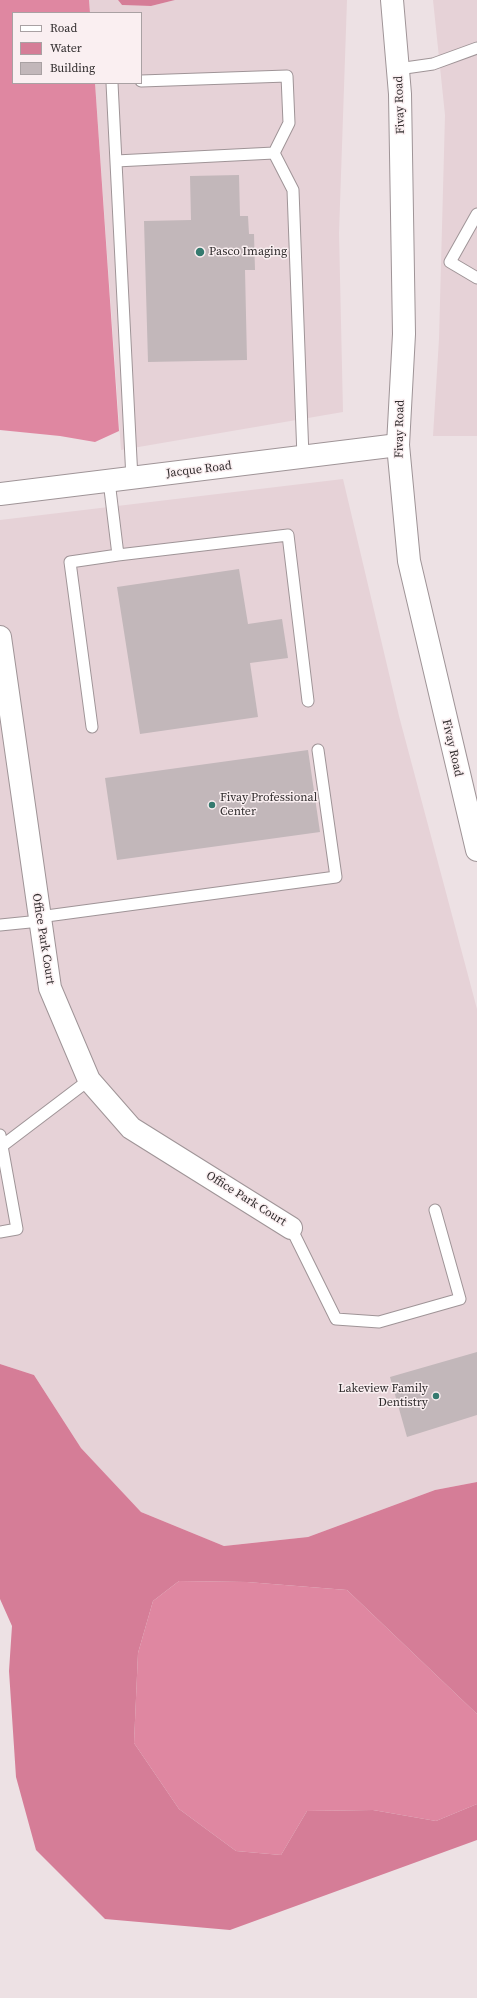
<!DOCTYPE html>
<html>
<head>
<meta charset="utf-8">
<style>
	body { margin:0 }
	#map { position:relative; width:477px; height:1998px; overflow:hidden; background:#ede1e4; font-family:"Source Serif 4",serif }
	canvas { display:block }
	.legend { position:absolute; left:12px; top:12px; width:130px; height:72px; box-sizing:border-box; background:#faeff1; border:1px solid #a9a1a3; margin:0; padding:5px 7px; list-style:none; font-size:12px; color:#302c2d }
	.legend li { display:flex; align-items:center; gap:8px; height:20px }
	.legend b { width:20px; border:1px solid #a9a1a3 }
</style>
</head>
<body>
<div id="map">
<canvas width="477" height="1998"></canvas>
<ul class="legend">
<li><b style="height:5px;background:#fff"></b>Road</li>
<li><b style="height:11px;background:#d57d97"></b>Water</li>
<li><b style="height:11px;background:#c2b7ba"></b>Building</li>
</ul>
</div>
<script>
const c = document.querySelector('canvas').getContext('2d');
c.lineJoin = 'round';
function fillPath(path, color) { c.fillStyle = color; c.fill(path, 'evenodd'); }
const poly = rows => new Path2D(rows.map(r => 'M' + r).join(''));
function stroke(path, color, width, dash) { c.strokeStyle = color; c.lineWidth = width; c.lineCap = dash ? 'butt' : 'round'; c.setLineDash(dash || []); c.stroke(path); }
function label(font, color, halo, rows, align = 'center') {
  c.font = font + ' "Source Serif 4",serif'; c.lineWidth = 3; c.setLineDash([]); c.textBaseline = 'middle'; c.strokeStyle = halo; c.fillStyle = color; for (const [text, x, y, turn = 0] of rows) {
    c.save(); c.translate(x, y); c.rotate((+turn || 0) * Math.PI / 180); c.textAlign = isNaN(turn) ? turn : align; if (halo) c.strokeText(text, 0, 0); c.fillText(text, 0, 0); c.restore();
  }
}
const built = poly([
	[89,0,118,0,122,5,151,6,175,0,347,0,339,233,343,412,121,450,95,83,141,83,141,13,90,13],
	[433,0,477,0,477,436,433,436,439,339,445,115],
	[343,479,399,716,477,1009,477,1482,435,1490,308,1537,224,1546,141,1512,81,1448,34,1375,0,1364,0,520]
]);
const forest = poly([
	[0,0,89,0,90,13,13,13,13,83,95,83,119,431,95,442,60,436,0,430],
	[179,1581,247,1582,347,1590,477,1714,477,1804,436,1821,373,1810,307,1811,281,1855,236,1851,179,1809,134,1743,138,1653,153,1601]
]);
const water = poly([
	[118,0,175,0,151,6,122,5],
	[0,1364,34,1375,81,1448,141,1512,224,1546,308,1537,435,1490,477,1482,477,1714,347,1590,247,1582,179,1581,153,1601,138,1653,134,1743,179,1809,236,1851,281,1855,307,1811,373,1810,436,1821,477,1804,477,1840,230,1930,105,1919,36,1850,16,1777,9,1671,12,1626,0,1599]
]);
const building = poly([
	[239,175,240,216,248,216,249,234,254,234,255,270,245,270,247,360,148,362,144,221,191,220,190,176],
	[239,569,248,624,282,619,288,658,250,663,258,717,140,734,117,587],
	[308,750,320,832,117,860,105,778],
	[477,1352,477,1415,407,1437,390,1377]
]);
const lane = poly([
	[398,69,433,64,477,48],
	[141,81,287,76,289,123,274,153,293,190,303,457],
	[112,83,132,479],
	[116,161,274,153],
	[477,214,450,262,477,278],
	[109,481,118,555,288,535,308,701],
	[92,727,70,562,118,555],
	[39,917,336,877,318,750],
	[0,925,40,921],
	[0,1135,17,1229,0,1232],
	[2,1146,89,1080],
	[291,1228,336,1319,379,1322,460,1299,435,1210]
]);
const street = poly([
	[0,494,398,445],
	[0,637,50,988,89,1080,131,1128,291,1228]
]);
const secondary = poly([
	[392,0,400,94,404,334,398,445,409,561,477,850]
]);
const markers = [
	[200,252,5,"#357a6f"],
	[212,805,4,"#357a6f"],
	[436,1396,4,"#357a6f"]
];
const streetNames = [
	["Fivay Road",400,105,-92],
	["Fivay Road",400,429,-89],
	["Jacque Road",199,470,-7],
	["Fivay Road",452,748,77],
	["Office Park Court",43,939,81],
	["Office Park Court",246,1199,32]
];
const poiNames = [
	["Pasco Imaging",209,252],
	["Fivay Professional",220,798],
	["Center",220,812],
	["Lakeview Family",428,1389,"right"],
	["Dentistry",428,1403,"right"]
];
fillPath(built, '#e6d2d7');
fillPath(forest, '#df87a1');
fillPath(water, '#d57d97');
fillPath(building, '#c2b7ba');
stroke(lane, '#9f9497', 13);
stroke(street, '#9f9497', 24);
stroke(secondary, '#9f9497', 24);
stroke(lane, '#fff', 11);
stroke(street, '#fff', 22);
stroke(secondary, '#fff', 22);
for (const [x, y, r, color] of markers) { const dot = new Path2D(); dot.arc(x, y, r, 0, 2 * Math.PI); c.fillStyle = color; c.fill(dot); stroke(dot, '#faeff1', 1.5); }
label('12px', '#302c2d', '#faeff1', streetNames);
label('12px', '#302c2d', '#faeff1', poiNames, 'left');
</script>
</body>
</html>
